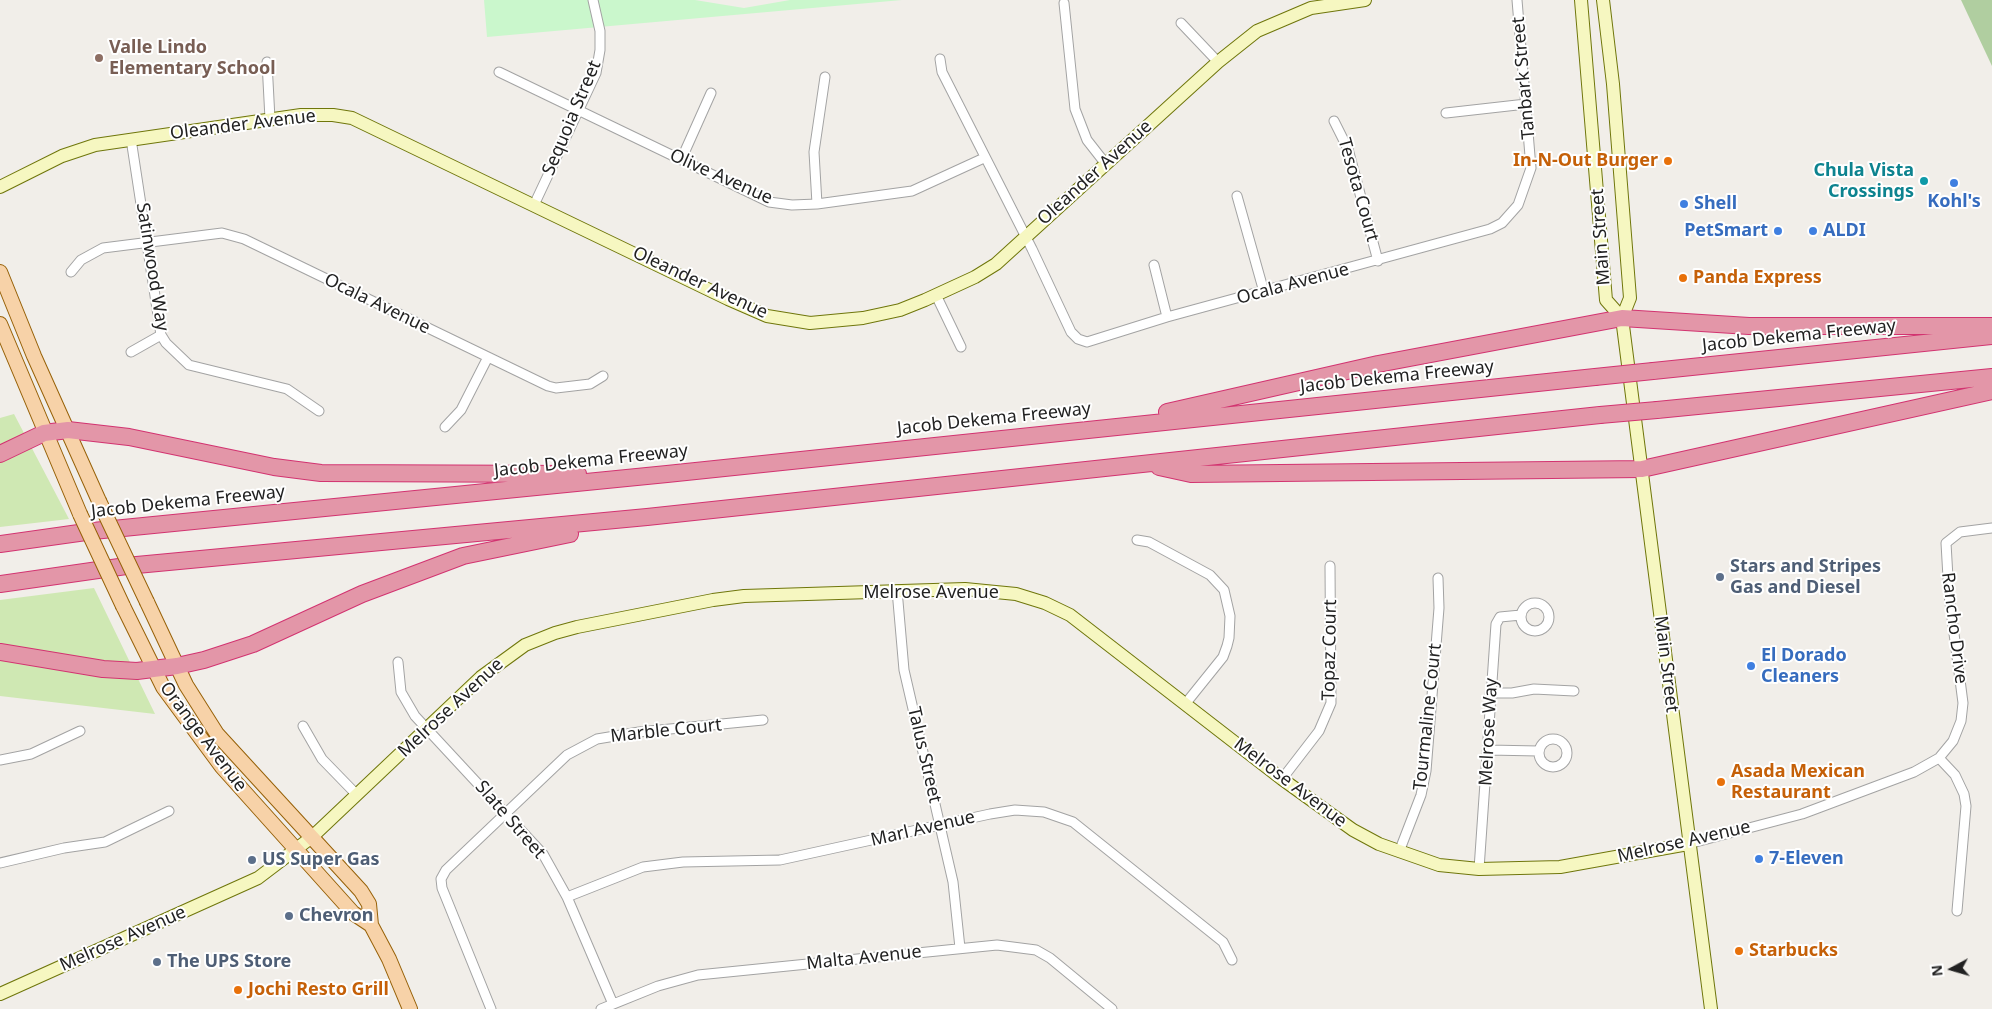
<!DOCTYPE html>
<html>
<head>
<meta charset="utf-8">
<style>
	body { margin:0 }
	#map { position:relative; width:1992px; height:1009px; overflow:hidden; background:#f1eee9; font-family:"Noto Sans",sans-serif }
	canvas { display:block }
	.north { position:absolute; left:1927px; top:944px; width:50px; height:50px; -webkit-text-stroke:4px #fff; paint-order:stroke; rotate:264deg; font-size:14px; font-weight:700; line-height:20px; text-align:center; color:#222 }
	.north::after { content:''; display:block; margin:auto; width:18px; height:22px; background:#222; clip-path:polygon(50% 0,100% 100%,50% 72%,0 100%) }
</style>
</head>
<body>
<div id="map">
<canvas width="1992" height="1009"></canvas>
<div class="north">N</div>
</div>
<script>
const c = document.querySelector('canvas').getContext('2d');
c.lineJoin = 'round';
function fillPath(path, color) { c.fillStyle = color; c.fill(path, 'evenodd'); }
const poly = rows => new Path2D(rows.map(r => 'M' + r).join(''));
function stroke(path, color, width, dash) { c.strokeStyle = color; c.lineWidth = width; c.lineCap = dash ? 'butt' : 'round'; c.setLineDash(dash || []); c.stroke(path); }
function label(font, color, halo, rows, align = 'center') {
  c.font = font + ' "Noto Sans",sans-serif'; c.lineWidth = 4; c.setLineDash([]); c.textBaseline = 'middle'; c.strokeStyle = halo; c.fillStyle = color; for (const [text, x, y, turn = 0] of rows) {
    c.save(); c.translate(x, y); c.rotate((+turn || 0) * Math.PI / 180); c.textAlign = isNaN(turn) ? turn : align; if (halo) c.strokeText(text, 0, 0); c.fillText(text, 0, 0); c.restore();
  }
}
const grass = poly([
	[14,414,69,519,0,527,0,418],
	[94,588,155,714,0,696,0,600]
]);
const forest = poly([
	[1961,0,1992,0,1992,66]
]);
const park = poly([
	[484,0,695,0,744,8,790,0,902,0,487,37]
]);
const street = poly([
	[1064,3,1075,109,1087,140,1105,163],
	[1181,23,1218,62],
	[940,59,942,72,1032,249,1071,332,1078,339,1087,342,1167,317,1490,229,1502,223,1518,205,1531,168,1517,0],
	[267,62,270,119],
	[499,72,769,202,792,205,817,204,912,191,984,158],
	[1446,113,1526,104],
	[1334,121,1348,149,1378,261],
	[131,139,161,335,166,343,189,365,287,389,319,411],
	[681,160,711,93],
	[1237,196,1264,292],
	[817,204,814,152,825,77],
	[534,205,596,73,600,50,600,31,593,0],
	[1154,265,1167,317],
	[71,272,81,260,103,248,222,233,244,239,548,386,556,388,590,384,603,376],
	[936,295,961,347],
	[131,352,161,335],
	[445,427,461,410,488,357],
	[1137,540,1149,542,1210,575,1224,590,1230,616,1229,638,1227,646,1223,657,1186,703],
	[897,590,904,670,953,882,960,948],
	'1521 617a14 14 0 1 1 28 0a14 14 0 1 1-28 0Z',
	[398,662,401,692,415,716,543,854,567,897,613,1004],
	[1490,693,1512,693,1534,689,1574,691],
	[303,726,322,759,357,795],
	'1539 753a14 14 0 1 1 28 0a14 14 0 1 1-28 0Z',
	[1489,750,1538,751],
	[1939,758,1955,775,1964,794,1966,806,1957,911],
	[0,760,31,754,80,731],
	[1282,779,1319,731,1331,703,1330,566],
	[1688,844,1802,814,1914,772,1939,758,1953,741,1961,721,1963,703,1949,595,1946,543,1960,532,1992,528],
	[1399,852,1421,795,1426,771,1439,608,1438,578],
	[0,863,64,848,105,842,169,811],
	[1479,869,1496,624,1500,617,1521,615],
	[567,897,643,867,683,862,780,860,990,814,1015,810,1044,812,1073,822,1223,942,1232,960],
	[491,1009,442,888,441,879,446,870,567,755,597,739,639,732,763,720],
	[601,1009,658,986,698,975,997,945,1036,950,1050,958,1112,1009]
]);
const secondary = poly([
	[1581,0,1606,300,1622,318],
	[1603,0,1613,84,1630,298,1622,318,1711,1009],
	[0,187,62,156,95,145,301,115,333,115,352,118,728,299,767,316,810,323,863,318,900,310,925,300,975,277,996,264,1218,62,1257,31,1311,8,1365,0],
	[0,994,258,878,312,837,481,677,525,645,555,633,577,627,713,600,744,596,965,589,1016,594,1045,603,1070,615,1282,779,1353,830,1379,844,1439,865,1479,869,1560,867,1688,844]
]);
const primary = poly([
	[0,272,34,356,99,501],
	[0,324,80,514],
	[147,602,186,685,217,734,361,891,369,904,371,925,389,959,410,1009],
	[123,606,163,687,222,767,353,913,371,925]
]);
const highway = poly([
	[1653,371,1992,336],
	[1657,410,1992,377],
	[1167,412,1378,364,1622,318,1749,326,1992,326],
	[0,454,44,433,68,430,129,437,274,467,321,473,578,474],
	[1159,467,1191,474,1642,469,1992,391],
	[0,544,93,531,667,474,1595,377],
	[0,584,126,566,647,517,1600,415],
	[0,652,103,669,137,671,177,666,204,660,253,644,362,594,463,556,570,534]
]);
const primaryBridge = poly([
	[99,501,147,602],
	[80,514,123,606]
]);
const highwayBridge = poly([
	[1595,377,1653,371],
	[1600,415,1657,410]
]);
const markers = [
	[99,58,5,"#8d6e63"],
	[1668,161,5,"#e8710a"],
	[1924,181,5,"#0f9aa8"],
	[1954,183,5,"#3f7fe0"],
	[1684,204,5,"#3f7fe0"],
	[1778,231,5,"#3f7fe0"],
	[1813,231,5,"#3f7fe0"],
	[1683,278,5,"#e8710a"],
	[1720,577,5,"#5c6f8a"],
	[1751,666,5,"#3f7fe0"],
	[1721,782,5,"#e8710a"],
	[1759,859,5,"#3f7fe0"],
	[252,860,5,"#5c6f8a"],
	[289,916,5,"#5c6f8a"],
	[1739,951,5,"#e8710a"],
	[157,962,5,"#5c6f8a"],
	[238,990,5,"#e8710a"]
];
const educationNames = [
	["Valle Lindo",109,48],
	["Elementary School",109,69]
];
const streetNames = [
	["Tanbark Street",1524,78,-95],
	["Sequoia Street",572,118,-67],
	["Oleander Avenue",243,125,-7],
	["Oleander Avenue",1095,173,-42],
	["Olive Avenue",721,177,24],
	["Tesota Court",1358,190,74],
	["Main Street",1601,237,-94],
	["Satinwood Way",152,267,81],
	["Oleander Avenue",700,283,25],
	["Ocala Avenue",1293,284,-15],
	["Ocala Avenue",377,304,26],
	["Jacob Dekema Freeway",1799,336,-6],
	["Jacob Dekema Freeway",1397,377,-6],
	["Jacob Dekema Freeway",994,419,-6],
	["Jacob Dekema Freeway",591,461,-6],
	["Jacob Dekema Freeway",188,502,-6],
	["Melrose Avenue",931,593],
	["Rancho Drive",1954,628,83],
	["Topaz Court",1330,650,-89],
	["Main Street",1666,664,83],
	["Melrose Avenue",451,708,-43],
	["Tourmaline Court",1428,717,-84],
	["Marble Court",666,731,-6],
	["Melrose Way",1489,732,-87],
	["Orange Avenue",203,737,53],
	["Talus Street",924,755,77],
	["Melrose Avenue",1290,783,37],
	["Slate Street",510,820,49],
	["Marl Avenue",923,829,-13],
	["Melrose Avenue",1684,842,-13],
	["Melrose Avenue",123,939,-24],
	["Malta Avenue",864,958,-6]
];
const foodNames = [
	["In-N-Out Burger",1658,161,"right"],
	["Panda Express",1693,278],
	["Asada Mexican",1731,772],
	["Restaurant",1731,793],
	["Starbucks",1749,951],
	["Jochi Resto Grill",248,990]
];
const cultureNames = [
	["Chula Vista",1914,171],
	["Crossings",1914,192]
];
const shopNames = [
	["Kohl's",1954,202,"center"],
	["Shell",1694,204],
	["PetSmart",1768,231,"right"],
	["ALDI",1823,231],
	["El Dorado",1761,656],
	["Cleaners",1761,677],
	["7-Eleven",1769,859]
];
const serviceNames = [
	["Stars and Stripes",1730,567],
	["Gas and Diesel",1730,588],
	["US Super Gas",262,860],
	["Chevron",299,916],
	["The UPS Store",167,962]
];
fillPath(grass, '#cfe8b3');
fillPath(forest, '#b0cea0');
fillPath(park, '#caf7cc');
stroke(street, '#a3a3a3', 11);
stroke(secondary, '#6f760b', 14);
stroke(primary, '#976108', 16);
stroke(highway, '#d23370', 18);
stroke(street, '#fff', 9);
stroke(secondary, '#f6f7c1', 12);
stroke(primary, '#f7d2a8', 14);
stroke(highway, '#e396a8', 16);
stroke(primaryBridge, '#976108', 16, []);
stroke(highwayBridge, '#d23370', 18, []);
stroke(primaryBridge, '#f7d2a8', 14);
stroke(highwayBridge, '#e396a8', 16);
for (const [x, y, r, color] of markers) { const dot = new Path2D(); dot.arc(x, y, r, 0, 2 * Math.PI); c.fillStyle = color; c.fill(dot); stroke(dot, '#fff', 2); }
label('bold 18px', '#785e54', '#fff', educationNames, 'left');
label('18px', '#222', '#fff', streetNames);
label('bold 18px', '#c56008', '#fff', foodNames, 'left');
label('bold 18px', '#0d838f', '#fff', cultureNames, 'right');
label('bold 18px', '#366cbe', '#fff', shopNames, 'left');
label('bold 18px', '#4e5e75', '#fff', serviceNames, 'left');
</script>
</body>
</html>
